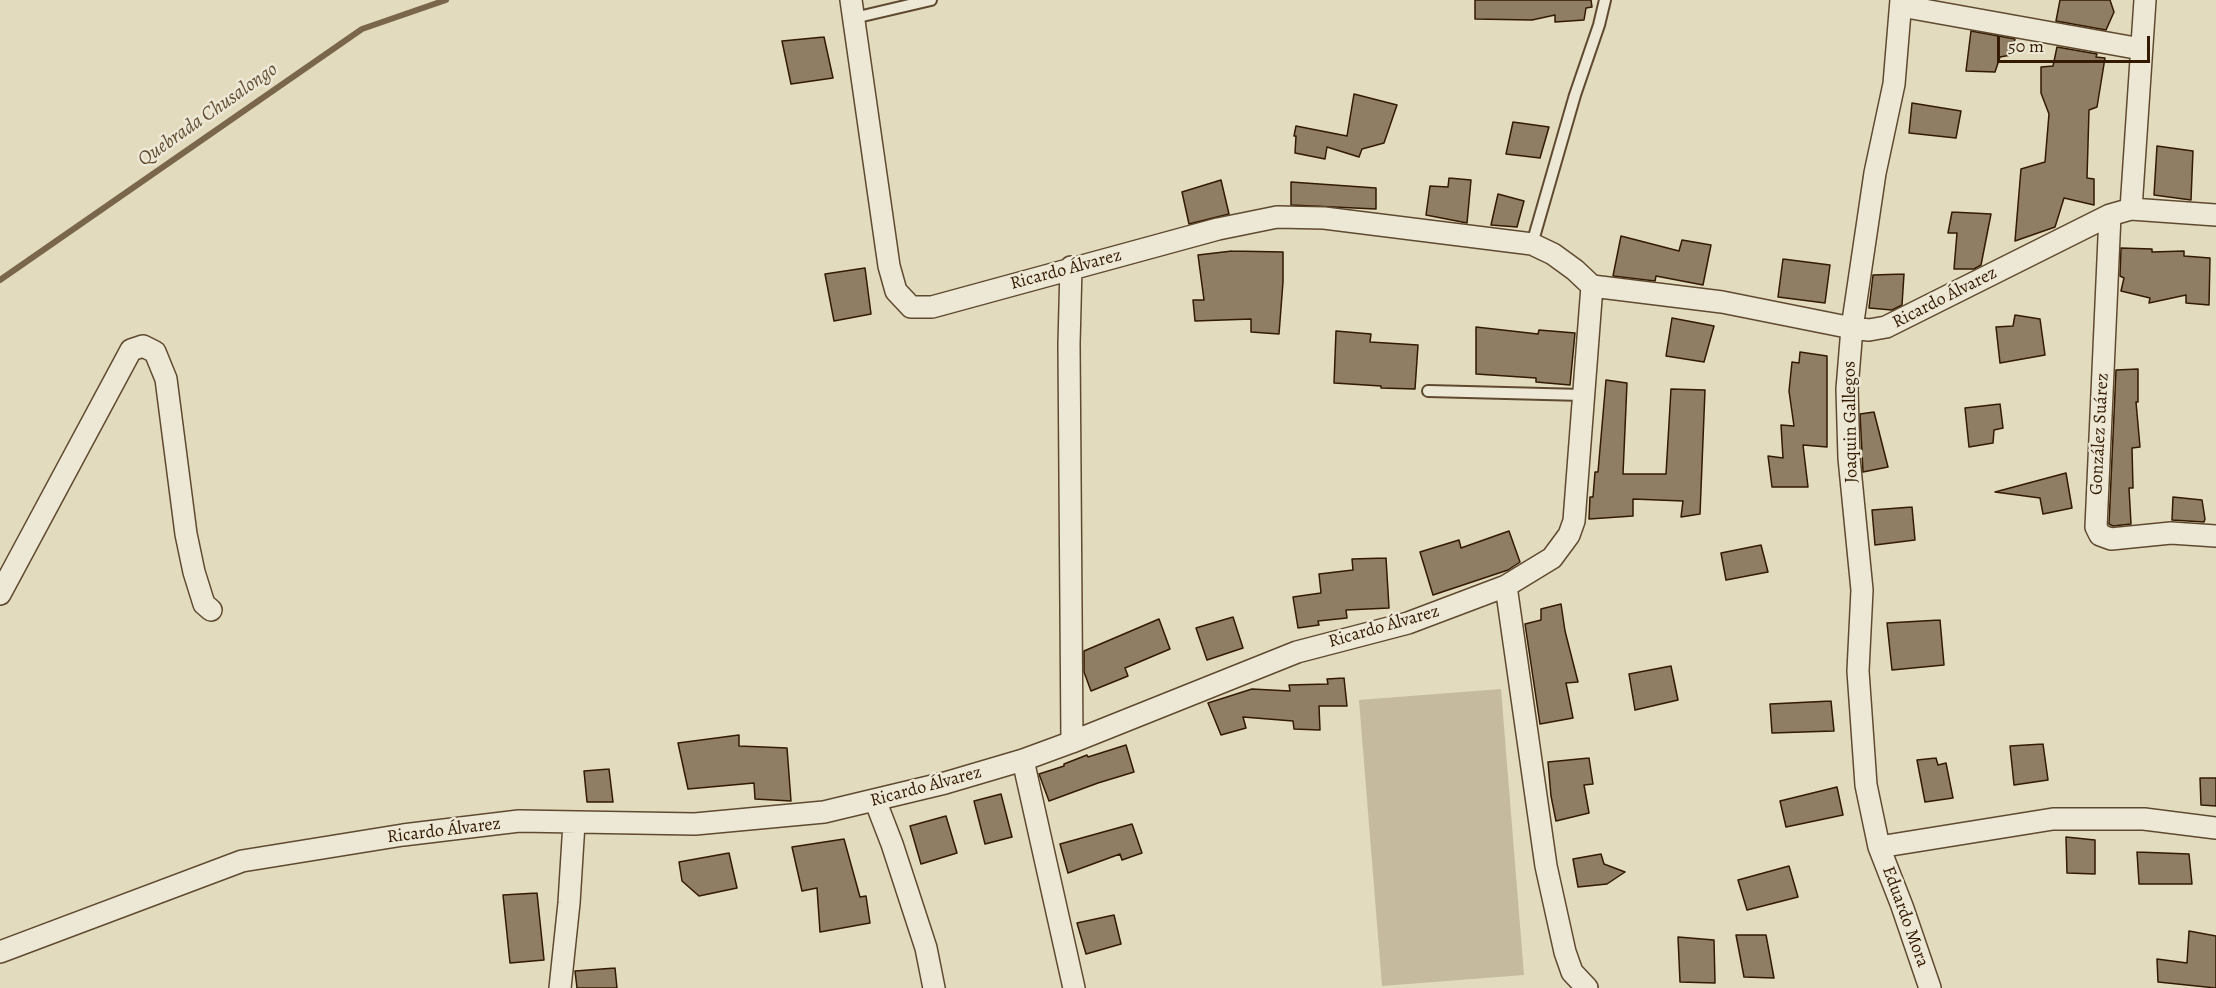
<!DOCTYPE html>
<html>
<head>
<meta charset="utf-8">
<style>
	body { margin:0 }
	#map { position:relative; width:2216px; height:988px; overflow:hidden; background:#e3dbbe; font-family:Alegreya,serif }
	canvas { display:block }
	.scale { position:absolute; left:1997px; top:36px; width:153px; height:27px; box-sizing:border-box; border:3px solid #331a00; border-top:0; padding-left:8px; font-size:18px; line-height:21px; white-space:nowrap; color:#331a00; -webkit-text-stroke:4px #ede8d5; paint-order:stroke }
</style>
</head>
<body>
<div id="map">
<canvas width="2216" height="988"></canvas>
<div class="scale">50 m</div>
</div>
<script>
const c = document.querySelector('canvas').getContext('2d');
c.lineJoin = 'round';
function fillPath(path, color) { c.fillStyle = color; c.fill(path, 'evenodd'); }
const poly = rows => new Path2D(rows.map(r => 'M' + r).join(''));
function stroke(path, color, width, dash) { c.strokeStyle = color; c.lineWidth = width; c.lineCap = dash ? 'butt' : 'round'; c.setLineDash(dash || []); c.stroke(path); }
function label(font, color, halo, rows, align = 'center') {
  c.font = font + ' Alegreya,serif'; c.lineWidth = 5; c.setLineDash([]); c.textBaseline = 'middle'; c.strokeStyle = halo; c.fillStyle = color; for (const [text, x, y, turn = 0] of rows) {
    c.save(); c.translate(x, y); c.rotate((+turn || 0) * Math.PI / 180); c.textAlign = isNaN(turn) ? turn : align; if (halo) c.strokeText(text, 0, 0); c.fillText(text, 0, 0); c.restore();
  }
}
const green = poly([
	[1501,689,1524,975,1382,986,1359,700]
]);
const stream = poly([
	[0,280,362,29,446,0]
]);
const building = poly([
	[1475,0,1591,0,1592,7,1586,8,1584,20,1555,22,1555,15,1532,20,1475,19,1475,0],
	[2060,0,2110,0,2114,12,2106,30,2056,21,2060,0],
	[1971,31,2015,39,2011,55,2000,57,1995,72,1966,71,1971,31],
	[824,37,833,78,791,84,782,41,824,37],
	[2057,47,2097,54,2096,57,2105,58,2097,107,2089,110,2087,178,2094,179,2094,205,2064,198,2055,227,2015,241,2021,169,2045,162,2049,114,2041,93,2041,67,2053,66,2057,47],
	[1354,94,1397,105,1384,143,1362,149,1359,157,1327,147,1325,159,1295,153,1296,136,1294,136,1296,126,1347,136,1354,94],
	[1912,103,1961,111,1956,138,1909,133,1912,103],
	[1513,122,1549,127,1540,158,1506,154,1513,122],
	[2157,146,2193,151,2191,200,2154,195,2157,146],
	[1449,178,1471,180,1467,223,1426,215,1430,186,1448,187,1449,178],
	[1221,180,1229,214,1189,224,1182,192,1221,180],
	[1291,182,1376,188,1376,209,1291,205,1291,182],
	[1498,194,1524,201,1517,227,1491,225,1498,194],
	[1952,212,1991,214,1981,265,1974,269,1954,269,1957,233,1948,233,1952,212],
	[1621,236,1679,251,1682,240,1711,245,1703,285,1656,276,1655,281,1613,276,1621,236],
	[2121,248,2152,249,2152,252,2184,251,2184,256,2210,258,2209,305,2186,303,2186,295,2149,303,2150,298,2121,291,2124,278,2120,276,2121,248],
	[1232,251,1283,252,1283,282,1279,334,1251,332,1251,319,1195,321,1193,300,1204,300,1198,255,1232,251],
	[1783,259,1830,265,1825,303,1778,297,1783,259],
	[865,268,871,314,834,321,825,274,865,268],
	[1904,274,1902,305,1892,310,1869,308,1873,275,1904,274],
	[2015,315,2040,319,2045,355,2000,363,1996,327,2013,326,2015,315],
	[1672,318,1714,326,1704,362,1666,356,1672,318],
	[1476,327,1538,334,1539,330,1575,333,1570,385,1536,382,1536,378,1476,374,1476,327],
	[1336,331,1371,334,1370,342,1418,345,1415,389,1381,388,1381,386,1334,383,1336,331],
	[1800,352,1827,356,1827,447,1803,445,1808,487,1772,487,1768,456,1783,458,1781,425,1794,426,1789,391,1792,362,1799,363,1800,352],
	[2138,369,2138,402,2136,402,2140,447,2132,448,2133,488,2129,488,2131,524,2113,526,2109,524,2116,370,2138,369],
	[1606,380,1627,383,1623,474,1666,474,1671,389,1705,390,1700,514,1681,517,1683,501,1633,499,1633,516,1589,519,1590,497,1593,497,1595,472,1598,472,1606,380],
	[2000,404,2003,428,1994,430,1993,443,1969,447,1965,408,2000,404],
	[1874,412,1888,467,1863,472,1860,414,1874,412],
	[2066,473,2072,508,2043,514,2040,498,1995,492,2066,473],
	[2173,497,2202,500,2205,519,2204,522,2172,520,2173,497],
	[1912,507,1915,540,1875,545,1872,510,1912,507],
	[1509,531,1520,562,1508,570,1433,595,1420,552,1459,540,1461,548,1509,531],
	[1761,545,1768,572,1726,580,1721,553,1761,545],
	[1386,558,1389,608,1346,610,1347,618,1318,621,1319,625,1298,628,1293,597,1321,593,1319,574,1353,570,1352,559,1386,558],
	[1561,604,1565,631,1578,682,1566,683,1573,718,1540,724,1525,624,1541,620,1541,609,1561,604],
	[1233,617,1243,648,1207,660,1196,628,1233,617],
	[1159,619,1170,649,1125,668,1128,676,1091,691,1084,672,1084,651,1159,619],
	[1940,620,1944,665,1892,670,1887,623,1940,620],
	[1671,666,1678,700,1635,710,1629,674,1671,666],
	[1344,678,1347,706,1319,706,1320,730,1294,729,1293,721,1243,717,1246,728,1221,735,1208,703,1252,689,1290,691,1289,685,1328,684,1327,679,1344,678],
	[1831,701,1834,731,1772,733,1770,704,1831,701],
	[739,735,739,746,787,748,791,801,755,799,754,783,688,789,678,743,739,735],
	[2043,744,2048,780,2014,785,2010,746,2043,744],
	[1126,745,1134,772,1098,783,1049,801,1039,774,1064,766,1064,764,1087,755,1088,757,1126,745],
	[1589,758,1593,784,1584,785,1589,813,1556,821,1551,796,1548,762,1589,758],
	[1936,758,1938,765,1946,763,1953,798,1925,802,1917,760,1936,758],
	[609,769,613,802,587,802,584,771,609,769],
	[2200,778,2216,778,2216,806,2201,805,2200,778],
	[1837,787,1843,815,1786,827,1780,801,1837,787],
	[1001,794,1012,837,985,844,974,801,1001,794],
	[946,816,957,853,921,864,910,826,946,816],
	[1132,824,1142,853,1122,860,1120,854,1068,873,1060,844,1132,824],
	[2066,837,2095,840,2095,874,2067,873,2066,837],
	[844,839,860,897,866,896,870,923,820,932,817,888,802,891,792,847,844,839],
	[2137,852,2189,854,2192,884,2139,884,2137,852],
	[729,853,737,888,699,896,682,881,679,862,729,853],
	[1601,854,1604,864,1625,872,1607,884,1578,887,1573,859,1601,854],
	[1789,866,1798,897,1747,910,1738,880,1789,866],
	[537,893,544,960,510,963,503,895,537,893],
	[1114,915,1121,944,1086,954,1077,923,1114,915],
	[2189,931,2216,936,2216,988,2158,982,2157,959,2187,963,2189,931],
	[1736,935,1766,935,1774,978,1744,977,1736,935],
	[1678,937,1714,940,1715,983,1680,982,1678,937],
	[615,968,617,988,577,988,575,971,615,968]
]);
const service = poly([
	[854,18,931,0],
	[1532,244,1575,95,1599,25,1605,0],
	[1428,391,1583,395]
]);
const minor = poly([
	[851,0,889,266,896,291,911,307,932,307,1218,229,1277,217,1324,218,1532,244,1553,254,1575,270,1592,286,1722,302,1852,328,1869,330,1886,327,2110,215,2131,209,2216,215],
	[1901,0,1894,84,1875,173,1852,328,1847,389,1849,458,1862,590,1858,671,1866,785,1879,847,1902,906,1930,988],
	[1901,6,2141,49],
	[2131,209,2145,0],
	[2110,215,2096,527,2100,535,2111,539,2171,533,2216,536],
	[1071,267,1069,344,1072,742],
	[1506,586,1546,866,1565,952,1572,972,1587,988],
	[0,594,131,350,143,346,155,352,166,379,186,534,194,572,204,604,211,610],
	[1023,760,1074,988],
	[875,800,892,844,926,948,934,988],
	[1879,847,2053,819,2144,819,2216,828],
	[0,952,242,861,403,835,519,821,695,824,824,812,945,783,1023,760,1072,742,1297,652,1408,623,1506,586,1552,558,1569,535,1574,521,1592,286],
	[560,988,569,903,574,823]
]);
const streetNames = [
	["Ricardo Álvarez",1066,270,-15],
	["Ricardo Álvarez",1945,298,-27],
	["Joaquin Gallegos",1851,422,-91],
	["González Suárez",2100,434,-87],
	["Ricardo Álvarez",1384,627,-16],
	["Ricardo Álvarez",926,787,-15],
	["Ricardo Álvarez",444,831,-7],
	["Eduardo Mora",1905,917,70]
];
const waterNames = [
	["Quebrada Chusalongo",208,115,-35]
];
fillPath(green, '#c5ba9e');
stroke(stream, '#79664b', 6);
fillPath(building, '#8f7e63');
stroke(building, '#331a00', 1.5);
stroke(service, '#5f4a30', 14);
stroke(minor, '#5f4a30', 24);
stroke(service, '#ede8d5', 10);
stroke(minor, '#ede8d5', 21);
label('18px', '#331a00', '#ede8d5', streetNames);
label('italic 20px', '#614d32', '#ede8d5', waterNames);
</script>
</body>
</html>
